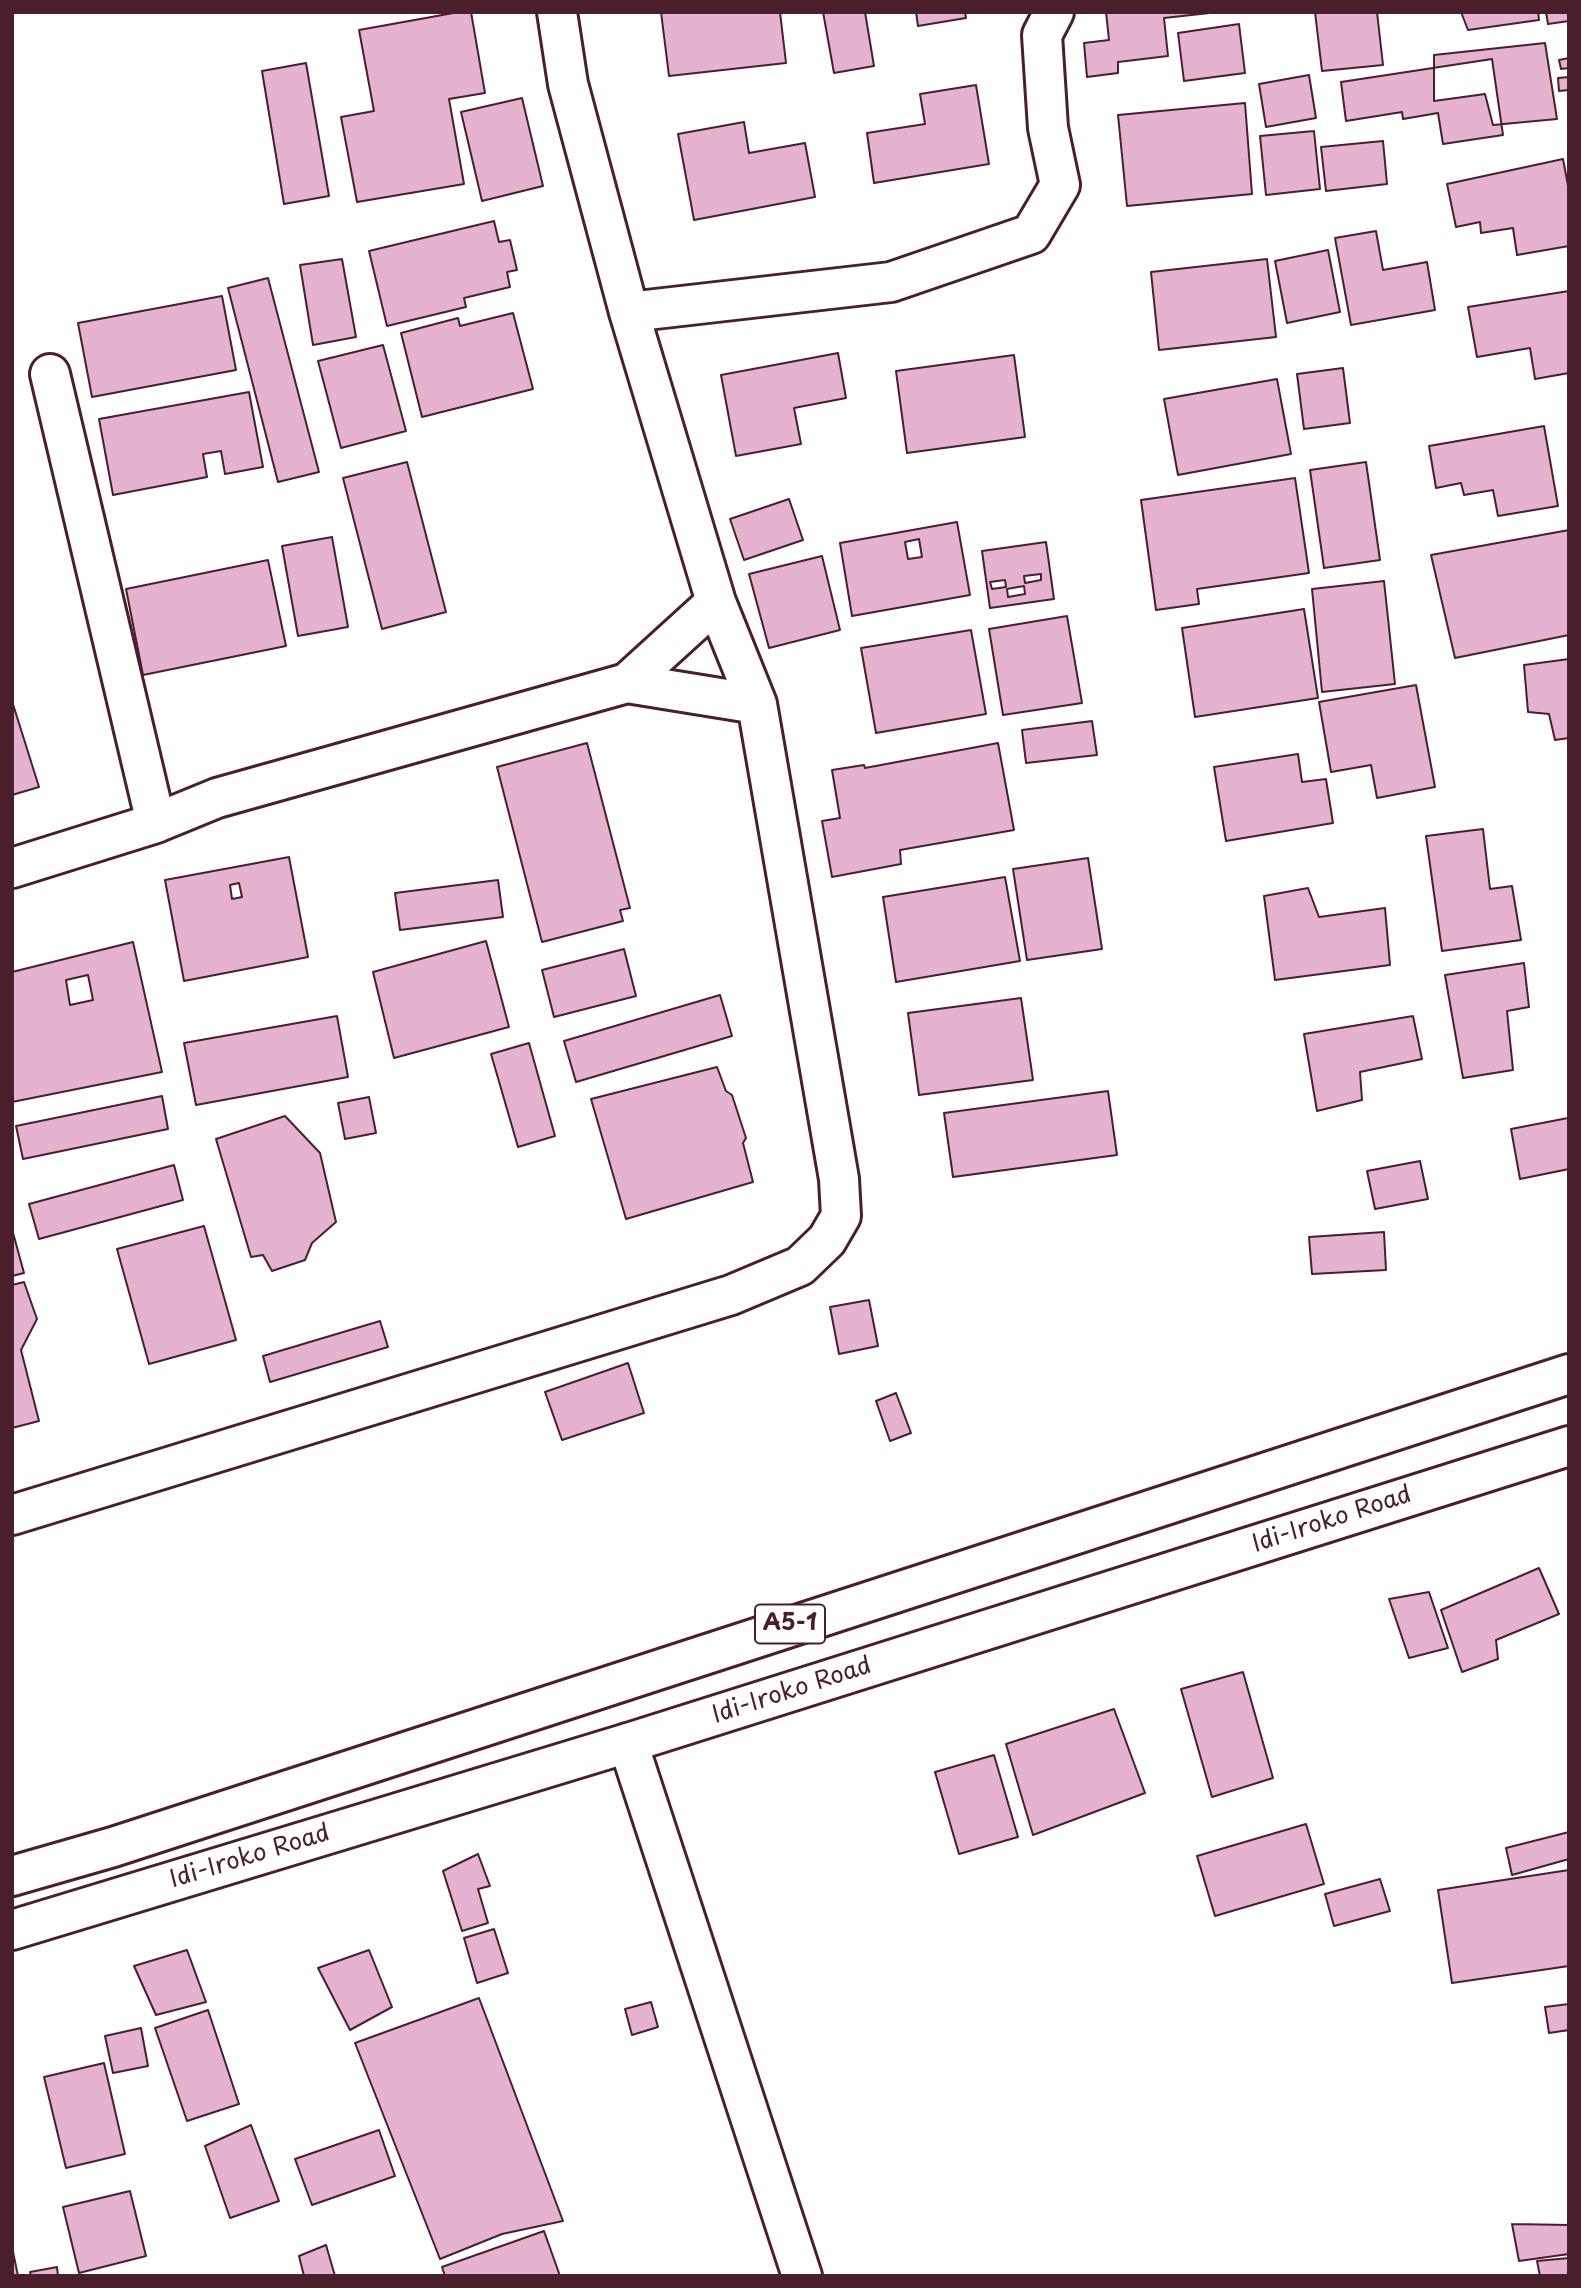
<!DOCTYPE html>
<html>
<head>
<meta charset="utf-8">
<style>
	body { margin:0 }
	#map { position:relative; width:1581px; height:2288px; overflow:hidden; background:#fff; font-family:"Playpen Sans",sans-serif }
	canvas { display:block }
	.frame { position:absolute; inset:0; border:14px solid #4a1f2b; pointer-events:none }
</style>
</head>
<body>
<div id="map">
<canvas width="1581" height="2288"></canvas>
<div class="frame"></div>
</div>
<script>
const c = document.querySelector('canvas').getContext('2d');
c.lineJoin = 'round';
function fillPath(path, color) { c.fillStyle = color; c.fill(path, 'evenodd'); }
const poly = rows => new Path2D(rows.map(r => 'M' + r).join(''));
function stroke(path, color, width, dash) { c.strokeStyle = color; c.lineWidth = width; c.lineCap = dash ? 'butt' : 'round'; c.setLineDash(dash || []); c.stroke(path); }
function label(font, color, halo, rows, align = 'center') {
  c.font = font + ' "Playpen Sans",sans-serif'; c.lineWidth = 7; c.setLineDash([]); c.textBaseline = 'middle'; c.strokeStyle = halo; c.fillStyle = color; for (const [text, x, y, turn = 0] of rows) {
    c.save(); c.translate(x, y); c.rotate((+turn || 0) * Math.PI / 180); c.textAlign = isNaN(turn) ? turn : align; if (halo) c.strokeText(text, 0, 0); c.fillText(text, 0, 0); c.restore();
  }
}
const building = poly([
	[459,12,471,12,485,93,449,99,464,184,357,202,341,117,374,111,359,30,459,12],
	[661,12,780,12,786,63,669,76,661,12],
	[823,12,865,12,874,66,834,73,823,12],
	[916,12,965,12,966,18,918,26,916,12],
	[1106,12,1219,12,1164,18,1168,56,1118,62,1118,73,1087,77,1084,43,1109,40,1106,12],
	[1315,12,1377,12,1383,65,1322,71,1315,12],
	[1461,12,1538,12,1539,20,1468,30,1461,12],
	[1546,12,1569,12,1569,21,1548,24,1546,12],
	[1239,24,1245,73,1184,81,1178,33,1239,24],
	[1545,43,1557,119,1493,125,1485,94,1434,101,1434,55,1545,43],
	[1569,58,1569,68,1561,69,1559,60,1569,58],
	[1492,59,1503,135,1443,144,1438,113,1403,119,1402,112,1346,121,1341,82,1492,59],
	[306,63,329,196,284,204,262,71,306,63],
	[1309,75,1316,118,1266,127,1259,84,1309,75],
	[1569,77,1569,90,1559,91,1558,78,1569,77],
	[976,85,989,164,874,183,867,133,925,124,920,94,976,85],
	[522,98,543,186,482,201,461,112,522,98],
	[1245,103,1252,194,1127,206,1118,115,1245,103],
	[744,122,749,153,805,143,815,197,694,220,678,134,744,122],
	[1314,131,1320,189,1266,195,1260,136,1314,131],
	[1383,141,1387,184,1326,191,1321,147,1383,141],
	[1563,159,1569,191,1569,246,1517,255,1513,228,1481,233,1480,222,1456,227,1447,184,1563,159],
	[494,221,499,242,510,240,517,270,507,272,510,287,464,298,466,307,387,326,369,251,494,221],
	[1376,231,1383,270,1427,262,1435,310,1351,325,1335,238,1376,231],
	[1328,250,1340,312,1287,323,1275,261,1328,250],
	[342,259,356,337,313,345,300,265,342,259],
	[1267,259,1276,337,1159,350,1151,272,1267,259],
	[268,278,319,472,278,482,228,288,268,278],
	[1569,291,1569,373,1535,379,1530,348,1477,357,1468,307,1569,291],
	[222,296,236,370,92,397,78,323,222,296],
	[513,313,533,389,422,417,401,333,458,318,460,326,513,313],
	[383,345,406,431,341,448,318,361,383,345],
	[838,353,846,398,794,408,801,444,736,456,721,375,838,353],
	[1014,355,1025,437,907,453,896,371,1014,355],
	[1343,368,1350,423,1304,429,1297,374,1343,368],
	[1277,379,1291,454,1178,475,1164,399,1277,379],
	[249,392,263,467,225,474,221,451,203,454,207,477,113,495,99,419,249,392],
	[1544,426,1558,506,1498,516,1493,490,1464,495,1461,483,1436,488,1429,446,1544,426],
	[407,462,446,612,382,629,343,478,407,462],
	[1366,462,1380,560,1324,568,1310,470,1366,462],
	[1295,478,1309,573,1197,589,1199,604,1156,610,1141,500,1295,478],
	[789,499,803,540,744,560,730,519,789,499],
	[957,522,970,595,852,616,840,543,957,522],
	[919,539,922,557,908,559,905,542,919,539],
	[1569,530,1569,635,1455,658,1431,555,1569,530],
	[332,537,348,627,298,636,282,546,332,537],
	[1046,542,1054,599,990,608,982,551,1046,542],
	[1041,574,1041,580,1025,583,1024,576,1041,574],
	[1005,580,1006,587,992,589,990,582,1005,580],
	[1024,586,1025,594,1008,597,1007,589,1024,586],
	[822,556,840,630,769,648,749,574,822,556],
	[268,560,286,646,143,675,126,589,268,560],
	[1384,581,1395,684,1322,692,1312,589,1384,581],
	[1304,609,1318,698,1195,717,1182,628,1304,609],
	[1067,616,1082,703,1003,715,989,629,1067,616],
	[971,630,986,714,876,733,861,648,971,630],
	[1569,659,1569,738,1555,740,1549,714,1528,712,1524,665,1569,659],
	[1416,685,1435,787,1377,798,1371,765,1331,772,1319,702,1416,685],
	[12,701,39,787,12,795,12,701],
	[1092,721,1097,755,1026,763,1022,730,1092,721],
	[587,743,630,908,620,910,623,921,542,942,497,767,587,743],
	[998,743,1014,830,900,850,901,864,832,877,822,821,840,818,832,770,864,765,865,768,998,743],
	[1298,754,1302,782,1326,779,1333,823,1226,841,1214,767,1298,754],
	[1483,829,1490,889,1512,886,1521,940,1442,951,1426,836,1483,829],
	[289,857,308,957,184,981,165,880,289,857],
	[239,883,242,897,232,899,230,885,239,883],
	[1088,858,1102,949,1027,960,1013,869,1088,858],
	[1005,877,1020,961,896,982,883,897,1005,877],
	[498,880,503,917,400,930,395,893,498,880],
	[1308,888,1319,917,1385,908,1390,965,1275,980,1264,896,1308,888],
	[486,941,509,1027,394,1058,373,972,486,941],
	[133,942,162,1072,12,1102,12,972,133,942],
	[88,975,93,1000,70,1005,66,980,88,975],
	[624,949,636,996,554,1017,542,970,624,949],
	[1524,963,1529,1007,1507,1011,1513,1070,1463,1078,1445,975,1524,963],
	[720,995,732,1036,576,1082,564,1041,720,995],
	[1021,998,1033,1080,919,1095,908,1013,1021,998],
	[337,1016,348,1077,196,1105,184,1043,337,1016],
	[1413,1016,1422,1059,1360,1072,1362,1100,1317,1111,1304,1034,1413,1016],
	[529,1043,555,1136,518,1147,491,1054,529,1043],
	[717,1067,726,1091,732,1095,746,1138,743,1143,753,1182,626,1219,591,1099,717,1067],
	[1108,1091,1117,1155,953,1177,944,1113,1108,1091],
	[162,1096,168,1129,23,1159,16,1126,162,1096],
	[369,1097,376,1133,345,1139,338,1103,369,1097],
	[285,1116,320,1153,336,1222,312,1243,305,1260,272,1271,263,1255,251,1257,216,1139,285,1116],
	[1568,1118,1569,1169,1520,1179,1511,1129,1568,1118],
	[1420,1161,1428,1199,1375,1209,1367,1171,1420,1161],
	[174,1165,183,1200,39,1239,29,1204,174,1165],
	[204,1226,236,1340,149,1364,117,1249,204,1226],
	[12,1229,24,1273,12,1276,12,1229],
	[1384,1232,1386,1270,1312,1274,1309,1237,1384,1232],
	[24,1282,37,1319,21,1350,39,1421,12,1428,12,1285,24,1282],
	[869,1300,878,1346,839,1354,830,1307,869,1300],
	[380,1321,388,1347,270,1382,263,1356,380,1321],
	[628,1363,644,1413,562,1440,545,1392,628,1363],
	[896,1393,911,1433,890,1441,876,1401,896,1393],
	[1539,1568,1559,1614,1496,1640,1498,1659,1462,1672,1441,1610,1539,1568],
	[1429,1592,1448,1648,1409,1658,1389,1599,1429,1592],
	[1243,1672,1273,1778,1212,1797,1181,1689,1243,1672],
	[1114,1709,1145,1793,1033,1835,1006,1744,1114,1709],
	[994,1755,1018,1837,959,1854,935,1772,994,1755],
	[1306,1824,1324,1884,1215,1916,1197,1856,1306,1824],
	[1569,1832,1569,1859,1512,1875,1506,1848,1569,1832],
	[478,1854,490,1886,478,1889,488,1923,462,1931,443,1871,478,1854],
	[1569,1870,1569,1966,1452,1983,1438,1890,1569,1870],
	[1380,1879,1390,1911,1334,1926,1325,1894,1380,1879],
	[494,1929,508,1973,477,1983,464,1938,494,1929],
	[187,1950,206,2002,156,2015,134,1966,187,1950],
	[369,1950,392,2007,350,2030,318,1968,369,1950],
	[479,1998,563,2221,502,2234,440,2259,355,2043,479,1998],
	[651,2002,658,2027,632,2035,625,2009,651,2002],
	[1569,2004,1569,2030,1549,2033,1545,2007,1569,2004],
	[208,2010,239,2104,187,2121,155,2028,208,2010],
	[141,2028,148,2066,113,2073,105,2036,141,2028],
	[104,2063,125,2154,66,2168,44,2077,104,2063],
	[251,2125,279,2201,230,2218,205,2146,251,2125],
	[379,2130,395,2176,312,2205,295,2159,379,2130],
	[130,2191,146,2256,79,2273,63,2207,130,2191],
	[1512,2224,1569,2225,1569,2254,1519,2261,1512,2224],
	[544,2231,560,2276,445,2276,442,2267,544,2231],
	[326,2245,335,2276,304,2276,299,2256,326,2245],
	[12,2247,18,2276,12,2276,12,2247],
	[1569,2258,1569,2276,1540,2276,1537,2261,1569,2258],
	[57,2267,58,2276,31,2276,30,2272,57,2267]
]);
const minor = poly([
	[629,312,891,282,1031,234,1060,185,1048,128,1042,35,1054,12],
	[50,374,156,823],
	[627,683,716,602],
	[12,868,156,823,217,798,627,683,757,704],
	[12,1515,731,1295,800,1266,827,1240,841,1216,839,1179,757,704,716,602,629,312,568,84,557,12],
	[628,1743,802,2276]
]);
const trunk = poly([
	[12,1876,113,1847,1569,1374],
	[12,1930,628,1743,1569,1446]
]);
const shields = [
	[790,1624,70]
];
const shieldNames = [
	["A5-1",790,1624]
];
const streetNames = [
	["Idi-Iroko Road",1332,1520,-18],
	["Idi-Iroko Road",792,1691,-18],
	["Idi-Iroko Road",250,1857,-17]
];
fillPath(building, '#e5b3d0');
stroke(building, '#4a1f2b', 2);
stroke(minor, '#4a1f2b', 44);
stroke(trunk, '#4a1f2b', 44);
stroke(minor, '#fff', 38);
stroke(trunk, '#fff', 38);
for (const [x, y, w] of shields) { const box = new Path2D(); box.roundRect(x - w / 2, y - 19.5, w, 39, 5); c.fillStyle = '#fff'; c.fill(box); stroke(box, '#4a1f2b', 2); }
label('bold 23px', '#4a1f2b', null, shieldNames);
label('24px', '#4a1f2b', '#fff', streetNames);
</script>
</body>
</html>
